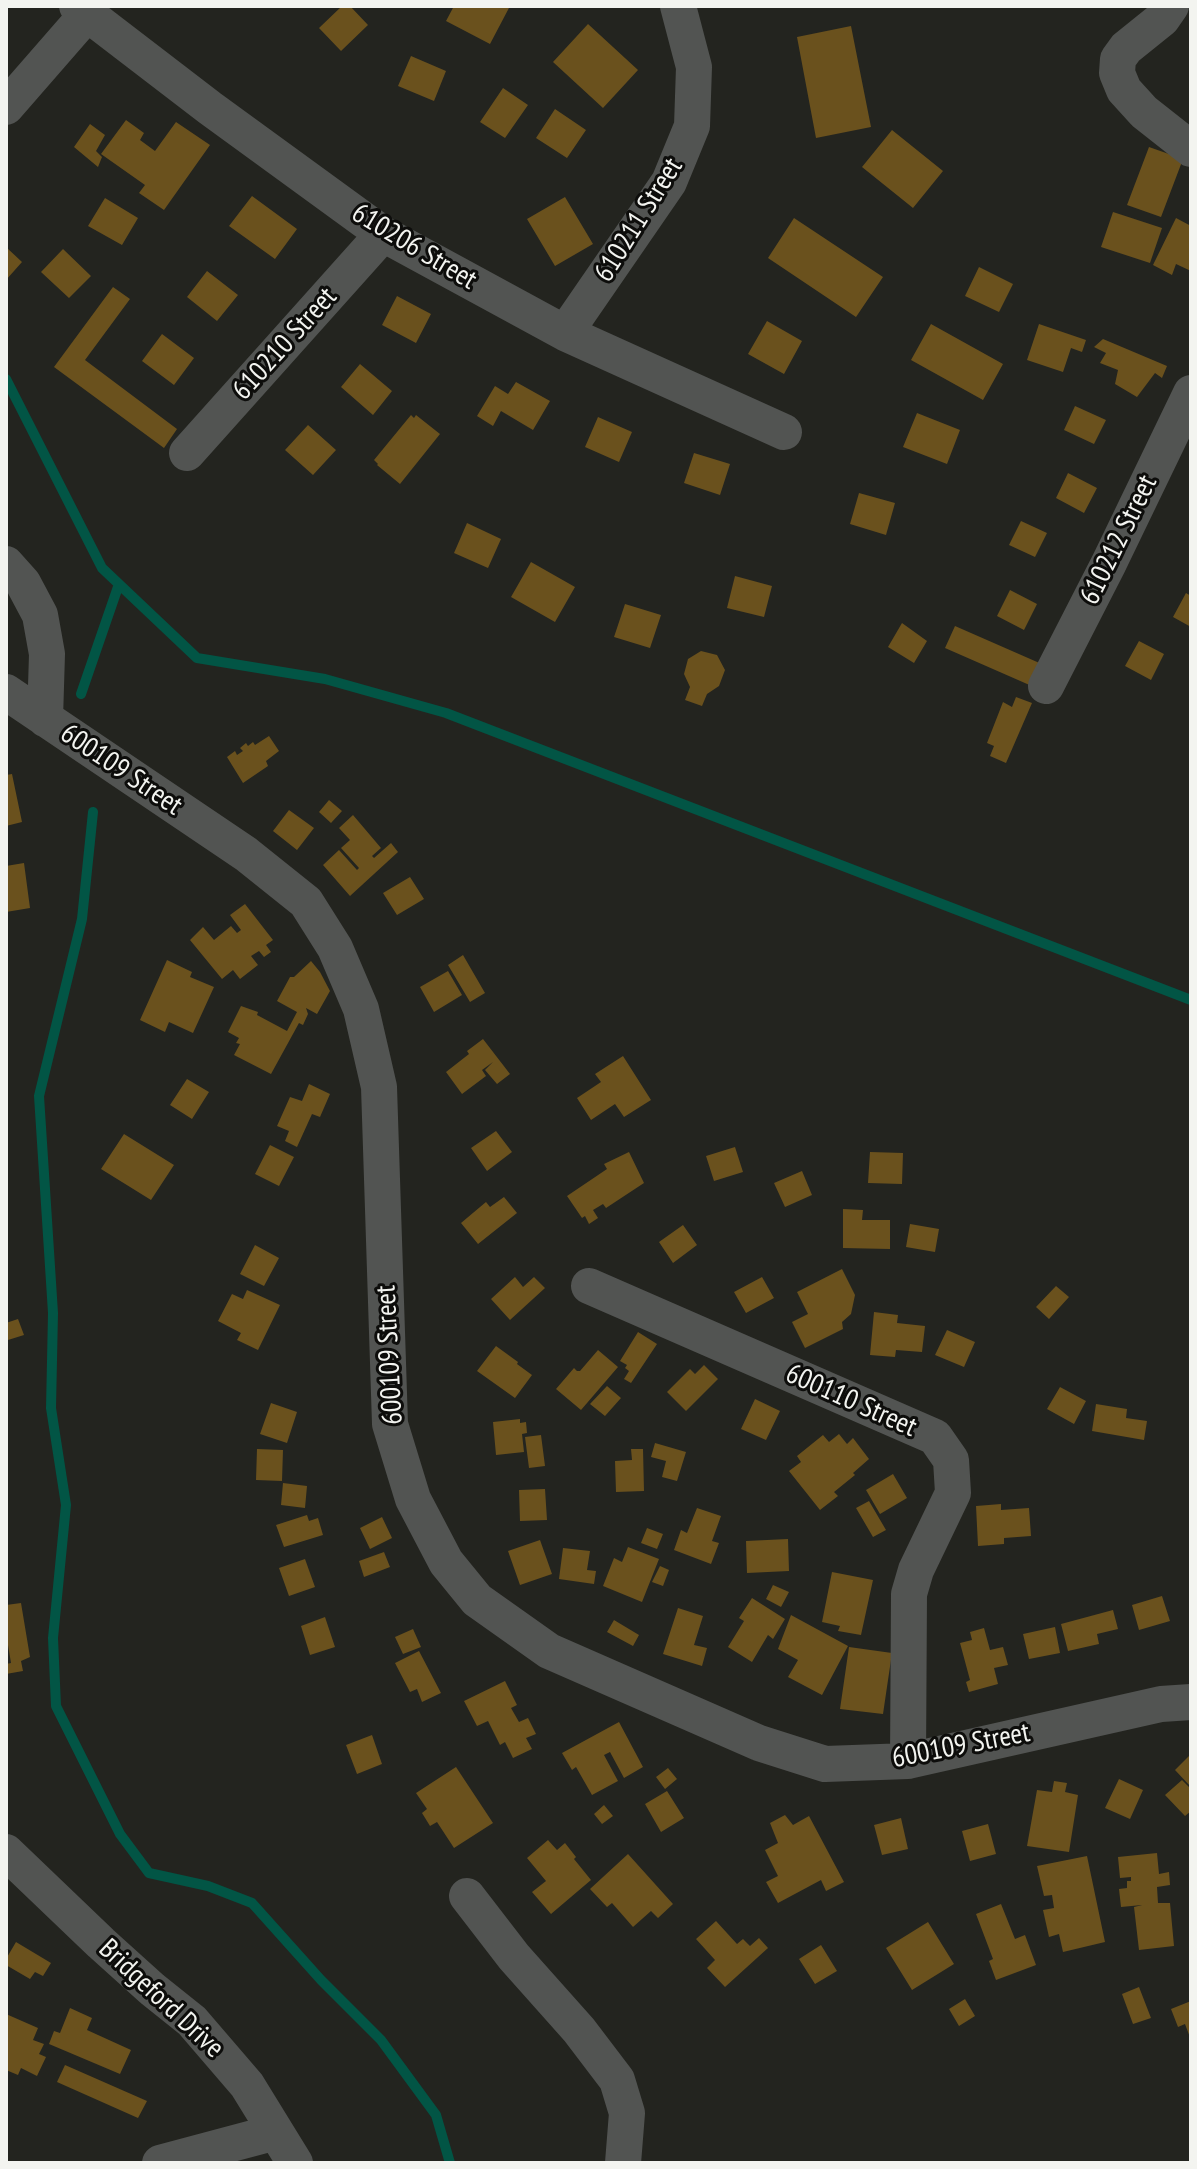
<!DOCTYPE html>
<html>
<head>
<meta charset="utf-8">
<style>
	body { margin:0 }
	#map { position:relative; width:1197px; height:2169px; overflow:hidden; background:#23241f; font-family:"PT Sans Narrow",sans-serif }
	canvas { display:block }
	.frame { position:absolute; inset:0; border:8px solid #f3f4f0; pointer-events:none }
</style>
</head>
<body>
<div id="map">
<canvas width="1197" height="2169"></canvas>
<div class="frame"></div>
</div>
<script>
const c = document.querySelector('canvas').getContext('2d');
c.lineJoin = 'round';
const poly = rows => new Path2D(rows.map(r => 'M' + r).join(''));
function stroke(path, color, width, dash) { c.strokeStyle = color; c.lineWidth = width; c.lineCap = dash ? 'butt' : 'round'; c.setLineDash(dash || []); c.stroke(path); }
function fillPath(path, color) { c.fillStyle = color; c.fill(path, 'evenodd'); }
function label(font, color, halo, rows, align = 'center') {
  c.font = font + ' "PT Sans Narrow",sans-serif'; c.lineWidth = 6; c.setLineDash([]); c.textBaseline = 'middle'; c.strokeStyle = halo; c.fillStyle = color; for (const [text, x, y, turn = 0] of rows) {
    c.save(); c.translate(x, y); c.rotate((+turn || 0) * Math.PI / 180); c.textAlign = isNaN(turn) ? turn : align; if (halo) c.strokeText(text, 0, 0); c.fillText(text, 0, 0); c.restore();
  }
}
const stream = poly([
	[6,379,102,568,197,658,325,679,446,713,1191,1000],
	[81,694,119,584],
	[93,812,82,919,39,1096,53,1313,51,1408,66,1505,53,1638,56,1706,120,1834,149,1873,208,1886,252,1903,321,1980,381,2040,436,2115,450,2163]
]);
const building = poly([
	[342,6,350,6,368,25,341,51,319,28],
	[454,6,510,6,490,44,446,21],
	[588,24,638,70,603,108,553,62],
	[851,26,871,127,816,138,797,37],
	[411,56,446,71,434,101,398,86],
	[503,88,528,105,505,138,480,122],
	[555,109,586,130,567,158,536,138],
	[126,120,144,133,140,140,155,151,176,122,210,145,164,210,139,193,145,185,101,154],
	[90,124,105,135,96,151,102,157,98,167,74,147],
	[892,130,943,171,913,208,862,167],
	[1149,147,1183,159,1161,217,1127,205],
	[252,196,297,229,275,259,229,226],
	[565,197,593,244,555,266,527,219],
	[105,198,138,218,122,245,88,226],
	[1113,212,1162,228,1150,263,1101,247],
	[794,218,883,277,856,317,768,258],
	[1176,218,1191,226,1191,271,1176,264,1172,275,1153,265],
	[6,247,22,262,6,280],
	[63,249,91,276,69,298,41,272],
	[979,267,1013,284,999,312,965,296],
	[207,271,238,295,217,321,187,297],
	[113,287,130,299,85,360,177,429,164,448,54,367],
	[397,296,431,314,416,343,382,325],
	[767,321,802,341,784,374,748,354],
	[931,324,1003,364,983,400,911,360],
	[1039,324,1086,340,1082,352,1071,348,1063,372,1027,360],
	[162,334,194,358,174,385,142,361],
	[1103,339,1167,366,1162,378,1155,373,1137,397,1115,384,1118,370,1100,363,1106,353,1094,347],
	[360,364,392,391,373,415,341,387],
	[516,382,550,401,533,430,501,411,493,426,477,416,495,386,508,394],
	[1075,406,1106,420,1094,444,1064,430],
	[917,413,960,430,947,464,903,447],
	[411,415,414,418,416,415,440,434,400,484,377,465,378,464,374,460],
	[598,417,632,432,619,462,585,447],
	[308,425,336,450,313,475,285,450],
	[694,453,730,464,720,495,684,483],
	[1068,473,1097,488,1084,513,1056,498],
	[859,493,895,503,886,535,850,524],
	[1021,521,1047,533,1035,557,1009,545],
	[467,523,501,539,488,568,454,553],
	[531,562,575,587,555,622,511,597],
	[735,576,772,586,764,617,727,608],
	[1010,590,1037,604,1024,630,997,616],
	[1186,593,1191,596,1191,627,1173,617],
	[625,604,661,615,650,648,614,637],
	[902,623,927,641,914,663,888,647],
	[955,626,1044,665,1034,687,945,648],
	[1139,641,1164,654,1151,680,1125,666],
	[701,651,717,655,725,670,719,686,707,694,702,706,685,700,690,687,684,674,688,659],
	[1016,697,1032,703,1006,763,990,756,994,746,987,743,1003,702,1012,707],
	[269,736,279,751,266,761,268,766,243,783,227,757,235,751,237,755,243,751,240,748,246,743,248,746,253,742,255,745],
	[12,774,22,822,6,826,6,775],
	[329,800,342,811,331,823,319,812],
	[289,810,314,828,297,850,273,831],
	[353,815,381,848,372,856,374,858,391,843,398,852,350,896,323,865,339,850,357,870,359,868,341,848,350,840,339,828],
	[24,863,30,908,6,912,6,866],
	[410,877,424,899,397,915,383,893],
	[245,904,273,940,266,945,271,952,264,957,259,951,251,956,258,965,240,979,233,970,222,979,190,940,203,927,214,940,231,926,237,933,241,930,230,915],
	[463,955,485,993,470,1002,448,965],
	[167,960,192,972,190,977,214,987,193,1033,169,1022,165,1032,140,1020],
	[311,961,320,972,330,991,317,1014,306,1008,308,1014,303,1025,299,1023,271,1074,234,1055,240,1044,236,1043,239,1038,228,1032,241,1006,258,1012,257,1015,287,1031,297,1012,277,1001,290,977,294,977],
	[448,971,462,995,434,1012,420,987],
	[483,1039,510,1074,497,1084,485,1070,493,1062,482,1070,486,1076,462,1094,446,1072,469,1054,467,1051],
	[623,1056,651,1100,624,1117,615,1104,591,1120,577,1098,601,1082,595,1074],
	[187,1079,209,1092,192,1119,170,1105],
	[309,1084,330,1094,320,1117,312,1114,297,1147,285,1141,289,1131,277,1126,290,1097,302,1101],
	[496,1131,512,1152,487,1171,471,1148],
	[124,1134,174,1165,151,1200,101,1169],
	[270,1145,294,1157,279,1186,255,1174],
	[735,1147,743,1172,714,1181,706,1156],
	[629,1152,644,1183,606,1208,603,1204,593,1210,598,1218,589,1224,585,1216,582,1218,567,1196,607,1169,604,1164],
	[870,1152,903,1153,902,1184,868,1183],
	[802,1171,812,1195,785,1207,774,1183],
	[504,1197,517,1213,478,1244,461,1223,486,1202,490,1207],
	[843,1209,863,1210,862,1220,890,1220,890,1249,843,1248],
	[910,1224,939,1229,935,1252,906,1247],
	[683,1225,697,1245,673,1263,659,1242],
	[255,1245,279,1258,264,1286,240,1274],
	[842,1269,855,1295,851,1314,842,1322,843,1329,805,1348,792,1322,808,1314,797,1292],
	[515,1277,523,1287,534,1277,545,1288,510,1320,491,1299],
	[762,1277,774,1298,746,1313,734,1292],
	[1056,1286,1069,1297,1049,1319,1036,1307],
	[247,1290,280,1305,258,1350,237,1340,241,1333,218,1321,232,1294,243,1299],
	[874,1312,898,1315,897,1323,925,1326,922,1352,896,1350,895,1357,870,1355],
	[18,1319,24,1335,8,1340,6,1323],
	[947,1330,975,1342,964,1367,935,1355],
	[638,1332,657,1344,631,1383,624,1379,629,1371,625,1368,627,1365,620,1361],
	[496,1346,518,1362,517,1364,532,1375,515,1398,477,1371],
	[598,1350,618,1367,581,1410,556,1389,574,1368,577,1371,580,1371],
	[704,1365,718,1379,686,1411,667,1392,690,1369,695,1374],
	[607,1386,621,1398,605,1416,590,1404],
	[1060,1387,1086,1401,1074,1424,1047,1409],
	[755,1399,780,1411,766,1440,741,1429],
	[271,1403,297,1412,287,1443,260,1434],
	[1096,1404,1127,1409,1126,1418,1147,1421,1144,1440,1092,1431],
	[520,1419,520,1423,526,1422,527,1433,522,1434,524,1452,496,1455,493,1422],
	[839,1434,847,1444,853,1438,869,1459,853,1473,855,1475,834,1492,838,1496,820,1510,789,1471,801,1462,797,1456,823,1435,829,1442],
	[541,1435,545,1466,529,1468,525,1437],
	[655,1443,686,1452,677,1481,662,1477,666,1461,651,1457],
	[257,1449,283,1450,282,1481,256,1480],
	[631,1449,643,1449,644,1491,616,1492,615,1461,632,1460],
	[893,1474,907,1498,880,1514,866,1490],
	[283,1483,307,1486,305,1508,281,1505],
	[545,1489,547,1520,520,1521,519,1490],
	[869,1501,886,1530,873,1537,856,1508],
	[1001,1504,1001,1510,1029,1508,1031,1536,1004,1538,1004,1544,978,1546,976,1506],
	[697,1508,721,1516,712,1541,719,1543,711,1564,674,1550,681,1530,687,1533],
	[307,1515,309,1521,318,1518,323,1535,284,1547,276,1525],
	[382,1517,392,1538,370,1549,360,1528],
	[647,1528,663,1534,657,1549,641,1543],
	[788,1539,789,1571,747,1573,746,1541],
	[540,1540,552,1574,520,1585,508,1551],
	[628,1547,659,1559,642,1602,603,1586,614,1558,622,1562],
	[563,1548,590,1551,587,1570,596,1571,594,1584,559,1579],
	[384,1552,390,1567,364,1577,359,1561],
	[305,1559,315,1587,289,1596,279,1568],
	[660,1566,669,1570,663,1586,652,1582],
	[832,1572,873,1580,861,1635,838,1631,840,1626,822,1622],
	[773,1585,789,1592,781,1607,766,1599],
	[1162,1596,1170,1621,1139,1630,1132,1605],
	[752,1598,785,1619,773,1639,768,1635,752,1662,728,1647,744,1621,739,1618],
	[21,1603,30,1657,21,1661,23,1671,6,1674,6,1664,11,1663,6,1633,6,1605],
	[678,1608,703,1616,694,1645,707,1648,702,1666,663,1654],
	[1113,1610,1118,1629,1097,1634,1099,1644,1068,1651,1061,1624],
	[791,1615,848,1646,822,1695,788,1677,798,1660,778,1649],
	[325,1617,335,1647,310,1655,301,1626],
	[614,1620,639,1635,633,1646,607,1632],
	[1055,1627,1060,1653,1029,1659,1023,1634],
	[984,1628,990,1650,1003,1647,1008,1665,994,1668,998,1684,969,1692,966,1682,970,1680,960,1643,972,1640,970,1632],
	[413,1629,421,1647,403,1654,395,1637],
	[849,1647,892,1653,883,1714,840,1709],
	[419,1651,441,1693,422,1702,417,1689,410,1692,395,1663],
	[505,1681,517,1705,511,1708,519,1722,528,1718,536,1734,526,1738,532,1749,513,1758,505,1742,500,1745,488,1721,477,1726,464,1701],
	[619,1722,643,1767,624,1778,610,1752,604,1755,618,1781,592,1795,576,1767,572,1770,562,1753],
	[372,1735,382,1764,357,1774,346,1745],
	[1191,1754,1191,1787,1175,1770],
	[456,1767,493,1823,454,1848,437,1822,430,1826,422,1813,427,1809,416,1793],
	[668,1768,677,1779,665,1789,656,1777],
	[1119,1779,1143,1790,1130,1819,1105,1808],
	[1182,1780,1191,1789,1191,1811,1185,1816,1165,1795],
	[1054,1781,1067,1783,1065,1792,1078,1795,1069,1852,1027,1846,1037,1790,1052,1792],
	[667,1791,684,1818,661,1832,645,1804],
	[604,1805,613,1816,602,1824,594,1814],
	[785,1815,793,1825,809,1816,844,1882,826,1891,821,1880,778,1903,766,1882,778,1876,765,1850,778,1843,770,1823],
	[901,1818,908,1849,882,1855,874,1825],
	[988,1824,996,1854,970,1861,962,1831],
	[548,1840,557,1850,565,1843,576,1857,574,1859,591,1880,551,1914,532,1892,546,1881,527,1858],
	[1157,1853,1159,1874,1169,1872,1170,1885,1157,1887,1158,1903,1170,1903,1174,1946,1139,1950,1134,1907,1142,1905,1121,1907,1119,1889,1127,1888,1127,1881,1131,1881,1131,1877,1120,1878,1118,1857],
	[628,1854,673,1904,658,1918,651,1911,633,1927,612,1903,607,1907,590,1889],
	[1087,1856,1105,1942,1063,1952,1059,1934,1049,1937,1043,1910,1054,1908,1052,1895,1044,1896,1037,1866],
	[1001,1904,1015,1939,1025,1935,1036,1965,996,1980,989,1961,993,1959,976,1914],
	[716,1921,737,1944,743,1939,750,1946,759,1938,768,1948,725,1987,707,1968,715,1960,696,1939],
	[928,1922,954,1964,912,1990,886,1948],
	[16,1942,51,1963,43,1976,35,1972,30,1979,6,1965,6,1959],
	[821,1945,837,1971,815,1984,799,1959],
	[1139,1987,1151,2018,1133,2024,1122,1994],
	[965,1999,975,2016,959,2026,949,2009],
	[1191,2001,1191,2040,1185,2024,1178,2027,1171,2009],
	[70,2008,92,2018,87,2030,131,2050,120,2074,49,2044,54,2031,60,2033],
	[6,2014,38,2028,33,2040,44,2044,39,2054,46,2057,37,2076,21,2068,18,2075,6,2070],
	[65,2065,147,2101,138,2118,57,2082]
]);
const street = poly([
	[77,6,210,108,383,234,565,333,784,432],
	[1171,6,1162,19,1126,48,1118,59,1117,73,1124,90,1144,112,1191,149],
	[6,107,87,14],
	[565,333,669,182,692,126,694,67,678,6],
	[187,453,383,234],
	[6,564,23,583,40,615,47,654,45,719],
	[1046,686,1109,563,1191,393],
	[6,692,246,854,306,902,335,948,361,1009,379,1087,390,1424,413,1499,446,1562,477,1600,549,1651,759,1743,825,1764,908,1761,1161,1704,1191,1702],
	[589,1286,935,1437,951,1460,953,1493,916,1570,909,1594,908,1761],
	[6,1852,101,1943,152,1989,192,2021,247,2085,295,2163],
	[467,1896,514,1957,579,2030,617,2080,627,2113,623,2163],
	[160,2163,276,2132]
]);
const streetNames = [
	["610211 Street",639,220,-58],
	["610206 Street",414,247,31],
	["610210 Street",285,344,-48],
	["610212 Street",1119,540,-64],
	["600109 Street",121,770,34],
	["600109 Street",390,1355,-93],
	["600110 Street",851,1401,24],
	["600109 Street",961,1746,-11],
	["Bridgeford Drive",161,1999,43]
];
stroke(stream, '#025545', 10);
fillPath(building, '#6a511d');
stroke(street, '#525452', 36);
label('28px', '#f3f4f0', '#0d0d0b', streetNames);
</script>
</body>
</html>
